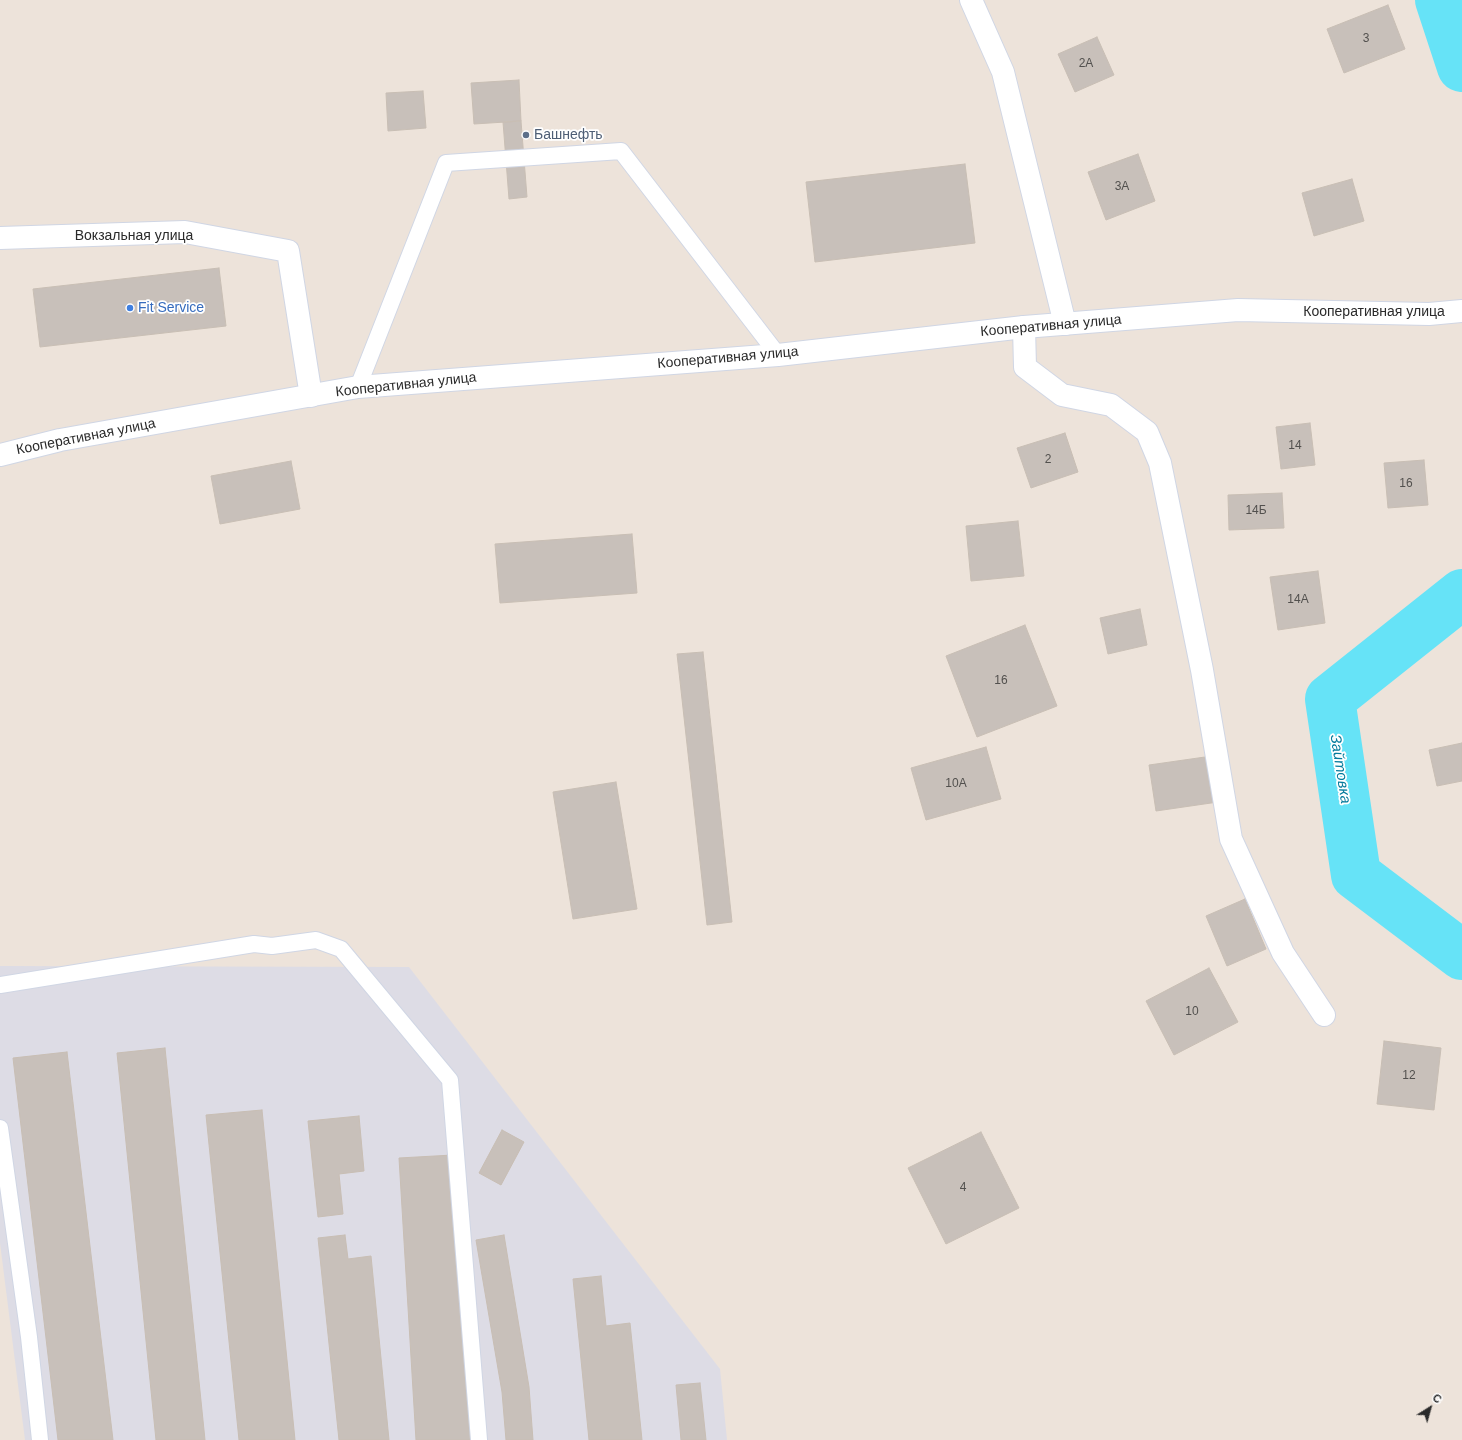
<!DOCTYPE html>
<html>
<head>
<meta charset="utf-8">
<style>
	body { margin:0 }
	#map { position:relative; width:1462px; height:1440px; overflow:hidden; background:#ede3da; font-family:Arial,sans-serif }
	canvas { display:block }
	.north { position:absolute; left:1410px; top:1388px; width:40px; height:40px; -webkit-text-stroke:3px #fff; paint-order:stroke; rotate:37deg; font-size:11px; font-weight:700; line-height:16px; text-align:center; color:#2a2a2a }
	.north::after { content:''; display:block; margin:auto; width:14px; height:18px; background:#2a2a2a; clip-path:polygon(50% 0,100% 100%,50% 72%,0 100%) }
</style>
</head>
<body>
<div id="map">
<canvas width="1462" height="1440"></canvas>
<div class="north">С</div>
</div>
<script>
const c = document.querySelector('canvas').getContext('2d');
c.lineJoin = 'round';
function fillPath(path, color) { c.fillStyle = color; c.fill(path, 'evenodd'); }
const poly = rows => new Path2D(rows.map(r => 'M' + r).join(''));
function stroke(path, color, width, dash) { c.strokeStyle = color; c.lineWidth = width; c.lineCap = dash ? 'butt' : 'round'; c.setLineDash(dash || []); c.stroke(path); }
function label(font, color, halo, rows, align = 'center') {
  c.font = font + ' Arial,sans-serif'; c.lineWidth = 3.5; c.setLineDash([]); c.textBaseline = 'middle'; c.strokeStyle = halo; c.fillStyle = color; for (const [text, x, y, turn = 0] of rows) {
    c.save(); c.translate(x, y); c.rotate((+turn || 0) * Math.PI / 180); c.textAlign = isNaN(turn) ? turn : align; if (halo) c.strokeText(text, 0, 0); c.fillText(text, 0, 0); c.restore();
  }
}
const industrial = poly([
	[0,966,409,967,720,1369,727,1440,25,1440,0,1243]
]);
const river = poly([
	[1440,0,1462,67],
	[1462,594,1330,699,1356,875,1462,955]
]);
const building = poly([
	[1388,5,1405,49,1344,73,1327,29,1388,5],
	[1097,37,1114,75,1075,92,1058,54,1097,37],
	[519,80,521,121,474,124,471,83,519,80],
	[423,91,426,128,388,131,386,93,423,91],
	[521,121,527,197,509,199,503,122,521,121],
	[1138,154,1155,201,1106,220,1088,172,1138,154],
	[965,164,975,243,815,262,806,182,965,164],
	[1352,179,1364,221,1314,236,1302,193,1352,179],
	[219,268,226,326,40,347,33,289,219,268],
	[1310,423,1315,465,1281,469,1276,427,1310,423],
	[1065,433,1078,472,1031,488,1017,448,1065,433],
	[1424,460,1428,505,1388,508,1384,463,1424,460],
	[291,461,300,509,220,524,211,476,291,461],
	[1282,493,1284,528,1229,530,1228,495,1282,493],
	[1018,521,1024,576,971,581,966,526,1018,521],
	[632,534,637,593,500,603,495,544,632,534],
	[1318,571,1325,623,1278,630,1270,577,1318,571],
	[1140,609,1147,645,1108,654,1100,618,1140,609],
	[1025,625,1057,706,977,737,946,656,1025,625],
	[703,652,732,922,707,925,677,654,703,652],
	[1462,743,1462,781,1437,786,1429,750,1462,743],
	[986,747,1001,799,926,820,911,768,986,747],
	[1212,756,1218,802,1156,811,1149,765,1212,756],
	[616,782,637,909,573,919,553,792,616,782],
	[1245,899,1266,949,1227,966,1206,916,1245,899],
	[1209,968,1238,1022,1174,1055,1146,1001,1209,968],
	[1384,1041,1441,1048,1434,1110,1377,1104,1384,1041],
	[165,1048,205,1440,156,1440,117,1053,165,1048],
	[67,1052,113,1440,58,1440,13,1058,67,1052],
	[262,1110,295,1440,239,1440,206,1115,262,1110],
	[359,1116,364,1171,339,1174,343,1214,318,1217,308,1121,359,1116],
	[502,1130,524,1142,501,1185,479,1173,502,1130],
	[981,1132,1019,1208,946,1244,908,1168,981,1132],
	[453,1155,470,1440,416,1440,399,1158,453,1155],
	[345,1235,348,1259,371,1256,389,1440,339,1440,318,1238,345,1235],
	[504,1235,529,1387,533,1440,506,1440,502,1392,476,1240,504,1235],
	[601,1276,606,1326,630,1323,642,1440,589,1440,573,1279,601,1276],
	[700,1383,706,1440,681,1440,676,1385,700,1383]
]);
const service = poly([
	[358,387,446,163,621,151,778,355],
	[0,985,254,944,272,946,316,940,341,949,450,1080,479,1440],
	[0,1128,29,1337,40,1440]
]);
const minor = poly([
	[971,0,1003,72,1065,324],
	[0,238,185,232,288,251,311,396],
	[1024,327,1025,367,1062,395,1111,405,1147,432,1160,463,1202,670,1231,839,1283,953,1324,1015]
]);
const secondary = poly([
	[0,455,60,440,358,387,778,355,1024,327,1238,310,1429,314,1462,311]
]);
const markers = [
	[526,135,4,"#5c6f8a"],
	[130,308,4,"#3f7fe0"]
];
const numberNames = [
	["3",1366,39],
	["2А",1086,64],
	["3А",1122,187],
	["14",1295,446],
	["2",1048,460],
	["16",1406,484],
	["14Б",1256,511],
	["14А",1298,600],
	["16",1001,681],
	["10А",956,784],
	["10",1192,1012],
	["12",1409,1076],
	["4",963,1188]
];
const serviceNames = [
	["Башнефть",534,135]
];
const streetNames = [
	["Вокзальная улица",134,236],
	["Кооперативная улица",1374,312],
	["Кооперативная улица",1051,326,-5],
	["Кооперативная улица",728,358,-5],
	["Кооперативная улица",406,385,-6],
	["Кооперативная улица",86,437,-11]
];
const shopNames = [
	["Fit Service",138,308]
];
const waterNames = [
	["Зайтовка",1340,769,81]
];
fillPath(industrial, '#dddce5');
stroke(river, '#66e3f7', 50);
fillPath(building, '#c8c0ba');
stroke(building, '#c8beb4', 1);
stroke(service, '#d0d6e4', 18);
stroke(minor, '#d0d6e4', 24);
stroke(secondary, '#d0d6e4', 24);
stroke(service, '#fff', 16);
stroke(minor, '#fff', 22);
stroke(secondary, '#fff', 22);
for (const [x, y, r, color] of markers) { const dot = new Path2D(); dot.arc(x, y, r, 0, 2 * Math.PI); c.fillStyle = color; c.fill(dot); stroke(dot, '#fff', 1.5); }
label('12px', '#52504e', null, numberNames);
label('14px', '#4e5e75', '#fff', serviceNames, 'left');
label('14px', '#2a2a2a', '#fff', streetNames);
label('14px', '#366cbe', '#fff', shopNames, 'left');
label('italic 15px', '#057b9c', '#fff', waterNames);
</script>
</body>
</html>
